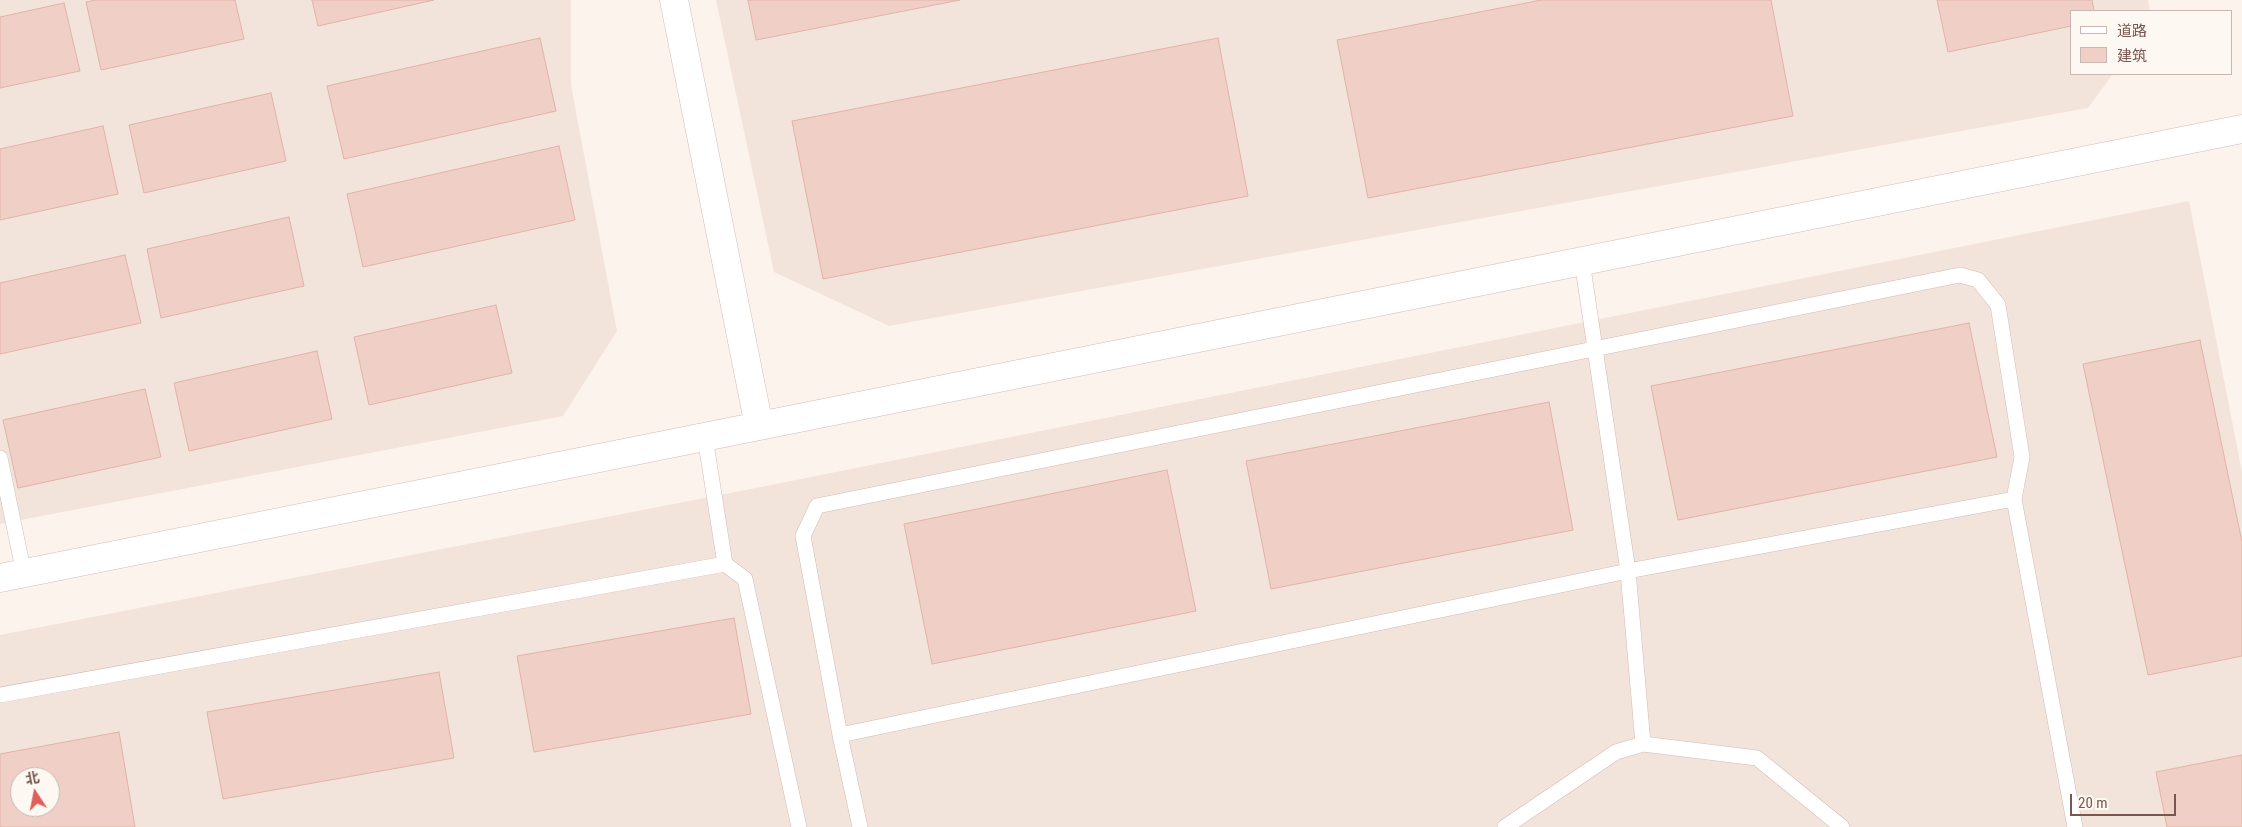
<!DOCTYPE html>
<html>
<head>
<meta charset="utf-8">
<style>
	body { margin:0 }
	#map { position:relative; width:2242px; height:827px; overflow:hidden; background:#fcf3ed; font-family:"Roboto Condensed","Noto Sans SC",sans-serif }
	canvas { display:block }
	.legend { position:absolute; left:2070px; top:10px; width:162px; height:65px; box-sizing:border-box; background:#fef8f3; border:1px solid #c8b8b1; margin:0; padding:6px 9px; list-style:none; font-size:15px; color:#77574f }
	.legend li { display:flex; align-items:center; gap:10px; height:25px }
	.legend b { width:25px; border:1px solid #c8b8b1 }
	.north { position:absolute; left:10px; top:767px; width:50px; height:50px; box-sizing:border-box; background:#fef8f3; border:1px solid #c8b8b1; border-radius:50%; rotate:349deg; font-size:14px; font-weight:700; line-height:20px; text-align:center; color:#77574f }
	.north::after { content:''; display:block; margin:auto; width:18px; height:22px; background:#de6059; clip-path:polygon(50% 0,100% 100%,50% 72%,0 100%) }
	.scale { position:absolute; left:2070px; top:794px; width:106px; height:22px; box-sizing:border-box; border:2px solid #77574f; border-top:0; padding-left:6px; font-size:15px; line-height:18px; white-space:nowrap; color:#77574f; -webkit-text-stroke:4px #fef8f3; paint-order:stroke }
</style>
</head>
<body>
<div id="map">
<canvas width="2242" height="827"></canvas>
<ul class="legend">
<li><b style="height:6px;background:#fff"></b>道路</li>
<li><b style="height:14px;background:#f0cfc6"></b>建筑</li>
</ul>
<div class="north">北</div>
<div class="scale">20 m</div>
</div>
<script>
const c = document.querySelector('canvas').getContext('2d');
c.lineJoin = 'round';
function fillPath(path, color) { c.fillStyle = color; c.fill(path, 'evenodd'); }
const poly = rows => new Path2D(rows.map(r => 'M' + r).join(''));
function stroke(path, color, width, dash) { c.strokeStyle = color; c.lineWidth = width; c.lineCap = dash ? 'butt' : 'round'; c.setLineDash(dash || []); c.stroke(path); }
const residential = poly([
	[0,0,571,0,571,85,617,331,563,416,0,524],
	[716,0,2148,0,2150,11,2071,11,2071,74,2113,74,2088,108,889,326,774,272],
	[2189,201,2242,472,2242,827,0,827,0,635,766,486],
	[20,777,50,777,50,807,20,807]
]);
const building = poly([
	[96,0,235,0,244,39,101,70,86,2,96,0],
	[312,0,434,0,318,26,312,0],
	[748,0,960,0,756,40,748,0],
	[1541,0,1771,0,1793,116,1368,198,1337,40,1541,0],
	[1937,0,2092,0,2094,11,2071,11,2071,26,1948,52,1937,0],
	[64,3,80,71,0,88,0,17,64,3],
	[540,38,556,111,344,159,327,86,540,38],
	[1218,38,1248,196,823,279,792,121,1218,38],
	[271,93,286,161,144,193,129,125,271,93],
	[103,126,118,194,0,220,0,149,103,126],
	[559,146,575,220,363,267,347,194,559,146],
	[289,217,304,286,161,318,147,249,289,217],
	[125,255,141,323,0,354,0,283,125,255],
	[496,305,512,373,369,405,354,337,496,305],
	[1969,323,1997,457,1678,520,1651,386,1969,323],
	[2200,340,2242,542,2242,656,2148,675,2083,364,2200,340],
	[317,351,332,419,189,451,174,383,317,351],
	[145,389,161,457,18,488,3,420,145,389],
	[1549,402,1573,530,1271,589,1246,461,1549,402],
	[1167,470,1196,611,932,664,904,524,1167,470],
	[734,618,751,714,534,752,517,656,734,618],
	[439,672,454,758,223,799,207,712,439,672],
	[119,732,135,827,0,827,0,754,119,732],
	[20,777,50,777,50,807,20,807,20,777],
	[2242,755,2242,827,2167,827,2156,772,2242,755]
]);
const service = poly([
	[1582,261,1628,571,1643,744],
	[705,437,725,564,745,579,799,827],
	[0,458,24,574],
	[0,695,725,564],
	[840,735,1628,571,2014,499,2075,827],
	[860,827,840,735,803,536,817,506,1960,275,1978,280,1998,305,2022,457,2014,499],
	[1505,827,1616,752,1643,744,1757,758,1842,827]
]);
const minor = poly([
	[674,0,759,426],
	[0,578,2242,129]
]);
fillPath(residential, '#f3e4db');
fillPath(building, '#f0cfc6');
stroke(building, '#e2b3a7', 1);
stroke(service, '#d1bcb4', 16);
stroke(minor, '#d1bcb4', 29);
stroke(service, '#fff', 15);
stroke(minor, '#fff', 28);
</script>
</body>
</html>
